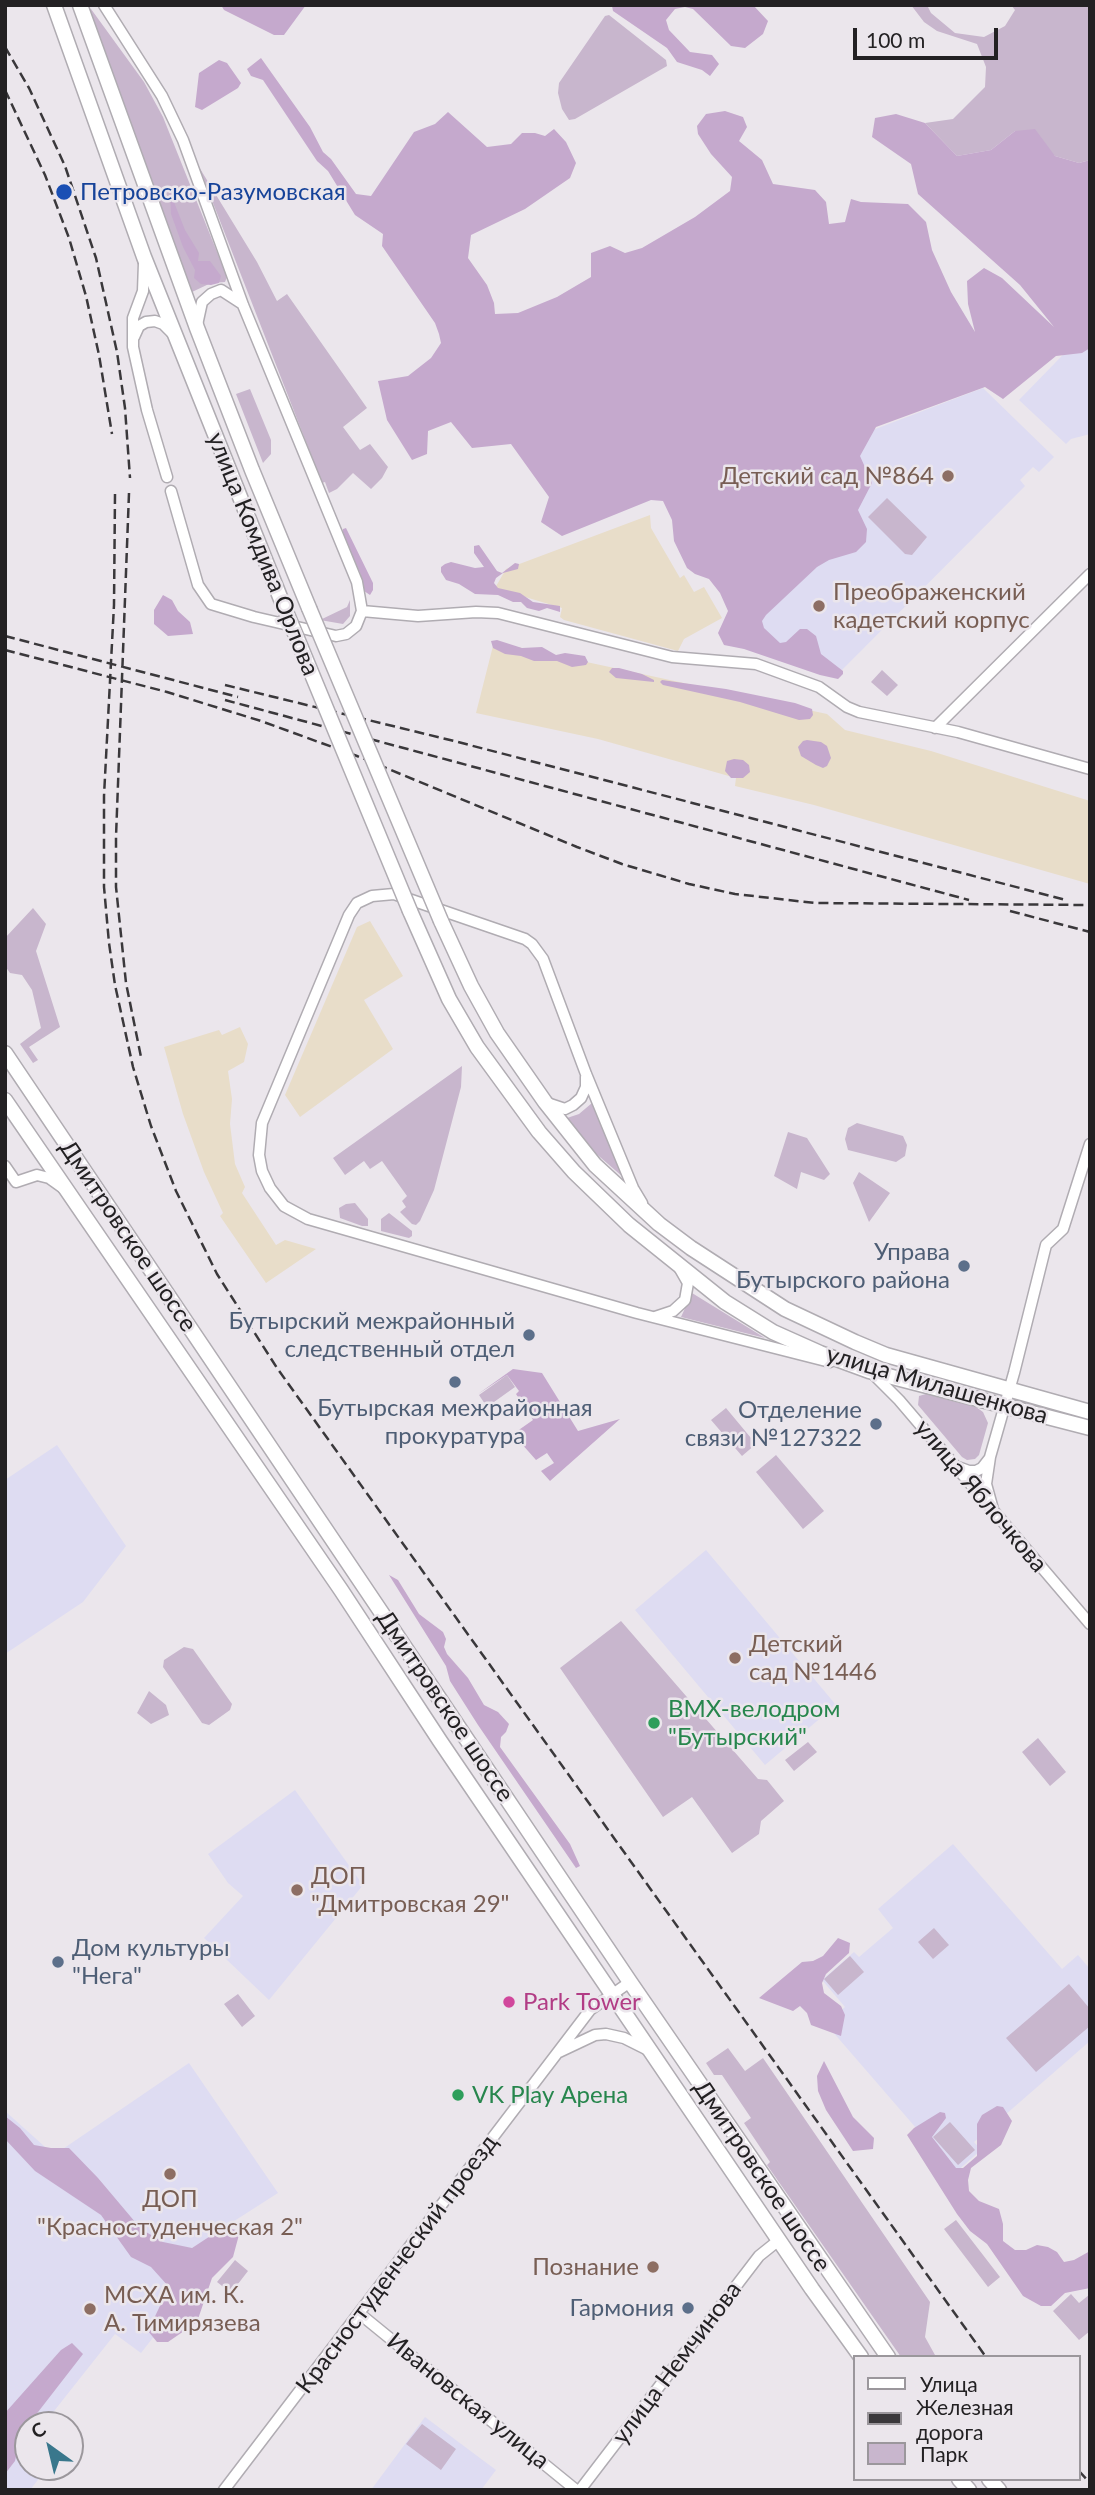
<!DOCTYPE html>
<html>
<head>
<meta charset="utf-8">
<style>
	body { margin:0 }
	#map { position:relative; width:1095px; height:2495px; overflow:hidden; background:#ebe6ec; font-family:Lato,sans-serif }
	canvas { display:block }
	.frame { position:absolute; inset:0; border:7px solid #232123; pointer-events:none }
	.legend { position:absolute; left:853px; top:2355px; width:228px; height:126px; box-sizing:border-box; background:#ebe6ec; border:2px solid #9b979c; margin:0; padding:9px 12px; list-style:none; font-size:21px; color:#232123 }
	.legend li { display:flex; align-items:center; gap:14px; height:35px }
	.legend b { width:35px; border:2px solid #9b979c }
	.north { position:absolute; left:14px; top:2411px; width:70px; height:70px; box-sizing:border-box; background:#ebe6ec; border:2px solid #9b979c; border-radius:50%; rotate:326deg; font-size:19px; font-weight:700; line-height:28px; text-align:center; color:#232123 }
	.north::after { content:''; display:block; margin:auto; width:24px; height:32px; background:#39778c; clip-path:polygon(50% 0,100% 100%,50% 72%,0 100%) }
	.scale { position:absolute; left:853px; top:28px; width:145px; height:32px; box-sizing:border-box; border:4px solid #232123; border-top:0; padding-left:9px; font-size:21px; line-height:24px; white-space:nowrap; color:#232123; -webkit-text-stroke:5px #ebe6ec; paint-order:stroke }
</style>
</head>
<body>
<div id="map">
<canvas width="1095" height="2495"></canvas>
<div class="frame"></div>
<ul class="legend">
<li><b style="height:9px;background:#fff"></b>Улица</li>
<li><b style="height:9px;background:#3a383b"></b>Железная дорога</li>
<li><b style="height:19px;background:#c8b6cd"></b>Парк</li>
</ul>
<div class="north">С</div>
<div class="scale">100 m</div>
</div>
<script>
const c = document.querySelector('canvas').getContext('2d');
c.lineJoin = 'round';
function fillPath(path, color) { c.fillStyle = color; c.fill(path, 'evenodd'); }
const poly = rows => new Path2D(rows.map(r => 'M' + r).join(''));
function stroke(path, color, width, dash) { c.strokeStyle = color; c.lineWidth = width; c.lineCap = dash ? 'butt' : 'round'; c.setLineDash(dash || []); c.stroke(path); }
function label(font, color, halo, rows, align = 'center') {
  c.font = font + ' Lato,sans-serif'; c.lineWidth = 5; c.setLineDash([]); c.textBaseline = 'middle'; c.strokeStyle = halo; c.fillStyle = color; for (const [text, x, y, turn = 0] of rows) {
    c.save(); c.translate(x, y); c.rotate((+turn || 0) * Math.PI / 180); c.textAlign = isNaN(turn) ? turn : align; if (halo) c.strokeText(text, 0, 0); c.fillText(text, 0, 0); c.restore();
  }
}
const industrial = poly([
	[650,515,651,528,680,578,684,575,694,592,704,587,722,618,684,639,678,651,564,620,560,617,562,608,495,588,506,569],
	[494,642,827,714,845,730,931,751,1090,801,1090,884,814,805,735,786,736,778,598,739,476,713],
	[370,921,403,976,364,1000,393,1049,300,1117,285,1095,357,927],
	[240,1027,248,1044,244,1062,228,1071,232,1099,230,1124,235,1164,245,1187,242,1193,276,1245,285,1240,316,1249,266,1283,220,1216,223,1213,204,1172,183,1114,164,1047,219,1030,222,1035]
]);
const education = poly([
	[1090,327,1090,434,1071,439,1066,444,1019,400],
	[983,388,1054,457,1039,472,1033,467,1020,480,1025,486,842,670,775,655,671,507],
	[57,1445,126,1546,83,1602,5,1654,5,1480],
	[706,1550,836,1705,765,1765,635,1610],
	[295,1790,363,1885,269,2000,204,1938,243,1896,228,1883,208,1854],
	[953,1844,1062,1969,1078,1955,1090,1969,1090,2041,974,2142,981,2150,955,2173,826,2024,845,2007,822,1980,854,1952,859,1957,893,1928,878,1909],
	[189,2063,278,2193,192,2248,194,2285,141,2353,115,2334,43,2425,28,2425,28,2444,25,2447,28,2450,28,2467,48,2467,30,2490,5,2490,5,2111,54,2155],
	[425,2417,496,2470,481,2490,371,2490]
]);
const green = poly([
	[911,5,928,7,931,13,955,33,984,37,1005,26,1015,10,1011,5,1090,5,1090,160,1079,163,1055,156,1015,131,991,150,957,156,925,123,953,119,985,87,986,67,977,44,937,31,924,22],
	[91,9,144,82,163,117,227,277,225,282,211,283,192,292,88,11],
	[609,15,666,60,667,66,575,119,569,120,562,109,558,93,559,83,605,16],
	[199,167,257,262,277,301,287,294,367,408,343,427,360,450,370,444,388,467,382,478,371,489,353,473,337,489,329,493,325,482,322,483],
	[250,389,271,440,271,454,263,463,236,394],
	[887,498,927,537,912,555,905,554,868,517],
	[350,600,350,616,343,624,320,620,347,607],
	[882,670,898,685,887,696,871,682],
	[33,908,46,924,36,951,60,1027,29,1047,38,1060,33,1063,20,1044,41,1028,32,990,22,975,10,973,5,966,5,938],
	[462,1066,461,1087,434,1190,420,1221,416,1225,412,1224,400,1212,406,1207,402,1201,407,1196,382,1161,370,1169,364,1161,345,1175,333,1158],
	[592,1103,623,1177,593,1151,567,1118,579,1114],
	[857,1123,903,1136,907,1145,905,1156,896,1162,848,1150,845,1139,848,1128],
	[788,1132,807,1138,830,1174,824,1180,801,1172,797,1189,774,1176],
	[859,1172,890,1193,869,1222,853,1183],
	[355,1203,368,1219,368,1226,362,1226,340,1218,339,1208,346,1204],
	[389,1213,412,1231,412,1236,409,1238,381,1231,381,1219],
	[692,1293,765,1338,681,1317],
	[507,1375,515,1387,487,1407,479,1395],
	[926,1394,976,1407,983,1412,988,1423,979,1455,975,1459,967,1460,962,1457,918,1405,919,1396],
	[726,1408,756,1444,742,1456,711,1420],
	[776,1455,824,1511,803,1529,756,1472],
	[621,1621,758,1779,767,1780,784,1801,761,1821,759,1834,732,1853,692,1797,663,1817,560,1668],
	[184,1647,193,1649,232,1704,230,1710,209,1725,202,1723,163,1667,164,1660],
	[149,1691,166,1705,169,1715,151,1724,137,1713],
	[1038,1738,1066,1772,1050,1786,1022,1752],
	[808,1742,817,1752,794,1771,785,1760],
	[934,1928,949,1945,933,1959,918,1942],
	[850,1956,864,1972,838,1995,824,1979],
	[1069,1984,1090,2009,1090,2026,1036,2072,1006,2038],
	[238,1994,255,2016,242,2027,224,2004],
	[728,2048,745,2071,763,2058,930,2302,925,2337,935,2355,933,2357,901,2357,767,2165,770,2162,744,2123,751,2118,722,2075,714,2075,706,2063],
	[950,2122,975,2150,958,2165,933,2137],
	[956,2220,1000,2277,988,2287,944,2229],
	[235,2260,248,2271,231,2293,217,2282],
	[1071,2294,1079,2303,1089,2295,1090,2296,1090,2331,1079,2340,1053,2311],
	[422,2424,456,2449,441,2470,406,2444]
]);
const forest = poly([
	[221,5,306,5,284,35,274,35,224,10],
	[753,5,768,21,763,34,745,48,731,46,693,9,685,7,675,9,666,20,669,30,690,52,712,55,719,64,710,76,702,70,677,62,667,48,613,11,612,6],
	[261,58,310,127,323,152,331,159,356,194,371,196,414,132,435,124,448,112,487,147,511,144,522,133,535,133,545,136,554,129,566,142,576,163,570,178,525,209,471,235,468,258,487,285,494,303,495,314,518,313,557,297,591,277,591,253,610,246,625,253,642,248,695,217,730,191,732,177,711,154,698,134,697,126,706,114,725,111,743,117,747,127,739,141,762,160,773,184,815,190,826,202,829,224,845,222,851,199,861,202,908,204,926,222,932,250,951,292,975,332,968,304,967,281,984,268,1002,278,1054,327,1020,285,918,194,911,164,872,137,875,118,896,114,925,123,957,156,991,150,1015,131,1035,129,1055,156,1079,163,1090,160,1090,348,1082,353,1056,356,1003,399,985,387,876,427,860,456,872,483,858,510,867,529,866,542,856,552,829,560,817,567,766,615,762,621,764,628,780,643,786,642,800,629,807,629,816,636,821,654,843,671,843,674,838,679,820,675,744,649,724,645,718,633,728,611,720,593,709,579,695,574,687,568,674,541,672,520,663,501,651,500,562,536,541,522,549,497,511,444,472,448,451,422,428,431,427,454,412,460,387,420,378,381,408,376,431,358,441,343,439,334,435,323,382,246,383,234,355,215,328,171,317,161,263,80,251,76,247,69],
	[219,60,227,63,241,83,238,88,202,110,195,107,199,73],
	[170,192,185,230,199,253,198,261,210,261,221,276,219,283,211,285,201,284,194,278,195,270,183,247,171,214],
	[346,528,373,583,373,590,370,595,364,591,360,573,343,536,343,529],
	[479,545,497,571,502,573,515,563,519,564,518,569,503,573,496,578,494,583,498,588,520,593,533,602,560,606,560,612,547,608,539,611,527,608,521,602,513,602,498,595,475,594,459,584,446,580,441,572,441,567,445,564,451,562,475,568,484,567,474,553,474,546],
	[163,595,172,600,178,611,190,622,193,634,168,636,154,624,154,610],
	[497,640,522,648,542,647,556,655,565,653,585,656,588,662,586,665,572,667,557,661,534,661,521,656,505,654,493,648,491,641],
	[612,668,619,668,642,674,654,680,654,682,616,678,609,672],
	[662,680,726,689,795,703,812,709,813,715,810,719,799,720,740,702,663,685,660,682],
	[807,740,821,742,827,746,831,758,827,766,823,768,816,765,801,756,798,747,803,741],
	[734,759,743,760,749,765,750,772,743,778,731,778,725,771,727,761],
	[513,1369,542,1373,578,1431,620,1419,550,1481,541,1471,554,1463,547,1453,536,1460,513,1434,533,1420,516,1394,519,1391,507,1375,478,1394],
	[389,1575,398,1580,419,1614,443,1632,446,1639,444,1647,447,1654,468,1678,484,1705,498,1712,509,1724,506,1732,501,1737,500,1747,570,1844,580,1866,576,1868,478,1725,450,1681,446,1666],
	[838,1938,850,1943,849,1953,826,1974,822,1983,824,1993,841,2006,845,2015,841,2036,811,2025,807,2013,800,2006,793,2011,759,1998,802,1962,813,1961,823,1956],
	[824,2061,853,2117,874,2138,873,2149,853,2151,826,2110,818,2091,817,2076],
	[997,2106,1003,2107,1012,2121,1001,2145,971,2168,968,2180,969,2191,979,2201,999,2209,1003,2224,1003,2241,1015,2250,1026,2250,1037,2245,1048,2247,1057,2252,1064,2262,1074,2260,1090,2251,1090,2288,1065,2293,1051,2306,1041,2306,1023,2296,987,2244,970,2231,957,2214,907,2135,914,2128,940,2112,945,2113,946,2118,932,2137,956,2168,963,2168,977,2156,977,2124,982,2115],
	[5,2116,20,2128,34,2145,51,2148,69,2148,98,2178,141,2229,163,2242,192,2248,224,2227,240,2231,233,2257,212,2278,197,2322,168,2342,157,2342,148,2331,169,2287,151,2267,131,2257,101,2215,35,2171,5,2139],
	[72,2343,83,2354,28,2425,20,2439,15,2461,5,2474,5,2413,61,2350]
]);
const minor = poly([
	[104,5,162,96,183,140,243,305,357,582,362,611,356,626,346,634,336,636,254,617,211,604,198,585,171,491],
	[144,263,143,291,133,318,133,347,147,410,167,477],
	[197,325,202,302,211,294,221,290,241,303],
	[134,337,139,326,146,322,155,321,163,324,172,333],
	[362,611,418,616,476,612,498,613,672,657,756,664,819,687,847,707,859,712,958,732,1090,769],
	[935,728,1090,574],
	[547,1103,565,1109,573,1105,581,1098,586,1087,586,1077],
	[5,1166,16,1182,37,1175,49,1178,63,1188],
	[642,1203,633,1188,586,1074,543,959,532,944,525,939,394,894,372,896,357,903,349,915,262,1123,259,1155,262,1171,270,1188,284,1206,308,1219,637,1313,830,1362],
	[655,1317,673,1311,685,1300,688,1283,680,1269],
	[871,1372,899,1400,1090,1624],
	[958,1467,969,1471,976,1471,982,1468,989,1459],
	[994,1513,986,1484,990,1457,1014,1373,1046,1245,1063,1229,1090,1144],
	[559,2052,595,2035,606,2034,624,2038,648,2050],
	[360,2314,576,2490],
	[224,2490,590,2010,630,1982],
	[580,2490,759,2256,779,2240]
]);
const major = poly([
	[54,5,144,257,282,602],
	[80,5,197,328,252,470,309,608],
	[410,911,449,999,477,1047,539,1132,574,1172,629,1225,725,1302,773,1332,820,1353,869,1371,1090,1428],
	[441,921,471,986,497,1033,545,1102,595,1165,659,1224,691,1248,785,1309,855,1342,886,1355,1090,1412],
	[5,1053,630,1982,888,2357],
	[5,1100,341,1590,440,1741,812,2289,861,2357],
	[959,2479,969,2490],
	[989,2479,999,2490]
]);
const rail = poly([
	[5,47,29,88,65,166,96,258,117,352,125,408,130,478],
	[5,90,45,175,69,238,86,296,99,355,112,434],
	[129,493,116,837,116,887,126,983,141,1057],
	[115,494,114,605,104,796,104,887,109,943,115,985,133,1067,151,1126,176,1191,217,1274,277,1368,986,2357],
	[5,636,238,697],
	[5,650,167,692,261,721,357,756,577,847,622,864,689,884,735,894,815,903,1090,905],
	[225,685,454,741,1066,900],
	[225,700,969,900],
	[1010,911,1090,932],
	[1079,2471,1090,2483]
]);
const majorBridge = poly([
	[282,602,410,911],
	[309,608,441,921]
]);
const markers = [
	[64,192,9,"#1a4fb4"],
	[948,476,7,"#8d6e63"],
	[819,606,7,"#8d6e63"],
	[964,1266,7,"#5c6f8a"],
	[529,1335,7,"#5c6f8a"],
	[455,1382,7,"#5c6f8a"],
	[876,1424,7,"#5c6f8a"],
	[735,1658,7,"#8d6e63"],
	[654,1723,7,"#2e9e5b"],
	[297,1890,7,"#8d6e63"],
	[58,1962,7,"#5c6f8a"],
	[509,2002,7,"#d1479c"],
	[458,2095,7,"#2e9e5b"],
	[170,2174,7,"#8d6e63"],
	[653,2267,7,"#8d6e63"],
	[688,2308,7,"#5c6f8a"],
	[90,2309,7,"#8d6e63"]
];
const transitNames = [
	["Петровско-Разумовская",80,192]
];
const educationNames = [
	["Детский сад №864",934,476,"right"],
	["Преображенский",833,592],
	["кадетский корпус",833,620],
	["Детский",749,1644],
	["сад №1446",749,1672],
	["ДОП",311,1876],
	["\"Дмитровская 29\"",311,1904],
	["ДОП",170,2199,"center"],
	["\"Красностуденческая 2\"",170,2227,"center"],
	["Познание",639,2267,"right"],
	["МСХА им. К.",104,2295],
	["А. Тимирязева",104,2323]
];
const streetNames = [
	["улица Комдива Орлова",263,554,68],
	["Дмитровское шоссе",128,1236,56],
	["улица Милашенкова",937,1385,16],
	["улица Яблочкова",981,1496,50],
	["Дмитровское шоссе",445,1706,56],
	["Дмитровское шоссе",762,2176,56],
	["Красностуденческий проезд",397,2264,-53],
	["улица Немчинова",677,2363,-53],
	["Ивановская улица",468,2401,39]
];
const serviceNames = [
	["Управа",950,1252],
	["Бутырского района",950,1280],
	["Бутырский межрайонный",515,1321],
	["следственный отдел",515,1349],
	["Бутырская межрайонная",455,1408,"center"],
	["прокуратура",455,1436,"center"],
	["Отделение",862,1410],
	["связи №127322",862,1438],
	["Дом культуры",72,1948,"left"],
	["\"Нега\"",72,1976,"left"],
	["Гармония",674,2308]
];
const leisureNames = [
	["BMX-велодром",668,1709],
	["\"Бутырский\"",668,1737],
	["VK Play Арена",472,2095]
];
const hotelNames = [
	["Park Tower",523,2002]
];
fillPath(industrial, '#e8ddc9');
fillPath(education, '#dedcf2');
fillPath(green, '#c8b6cd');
fillPath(forest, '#c5a9cd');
stroke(minor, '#b0acb2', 13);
stroke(major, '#b0acb2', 17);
stroke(minor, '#fff', 10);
stroke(major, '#fff', 14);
stroke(rail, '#3a383b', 2.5, [10, 5]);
stroke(majorBridge, '#b0acb2', 17, []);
stroke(majorBridge, '#fff', 14);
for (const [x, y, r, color] of markers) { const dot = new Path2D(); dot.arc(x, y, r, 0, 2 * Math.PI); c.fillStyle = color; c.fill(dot); stroke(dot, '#ebe6ec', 2.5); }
label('24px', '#164399', '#ebe6ec', transitNames, 'left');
label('24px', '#785e54', '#ebe6ec', educationNames, 'left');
label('24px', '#232123', '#ebe6ec', streetNames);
label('24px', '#4e5e75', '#ebe6ec', serviceNames, 'right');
label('24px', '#27864d', '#ebe6ec', leisureNames, 'left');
label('24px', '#b23c85', '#ebe6ec', hotelNames, 'left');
</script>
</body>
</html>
